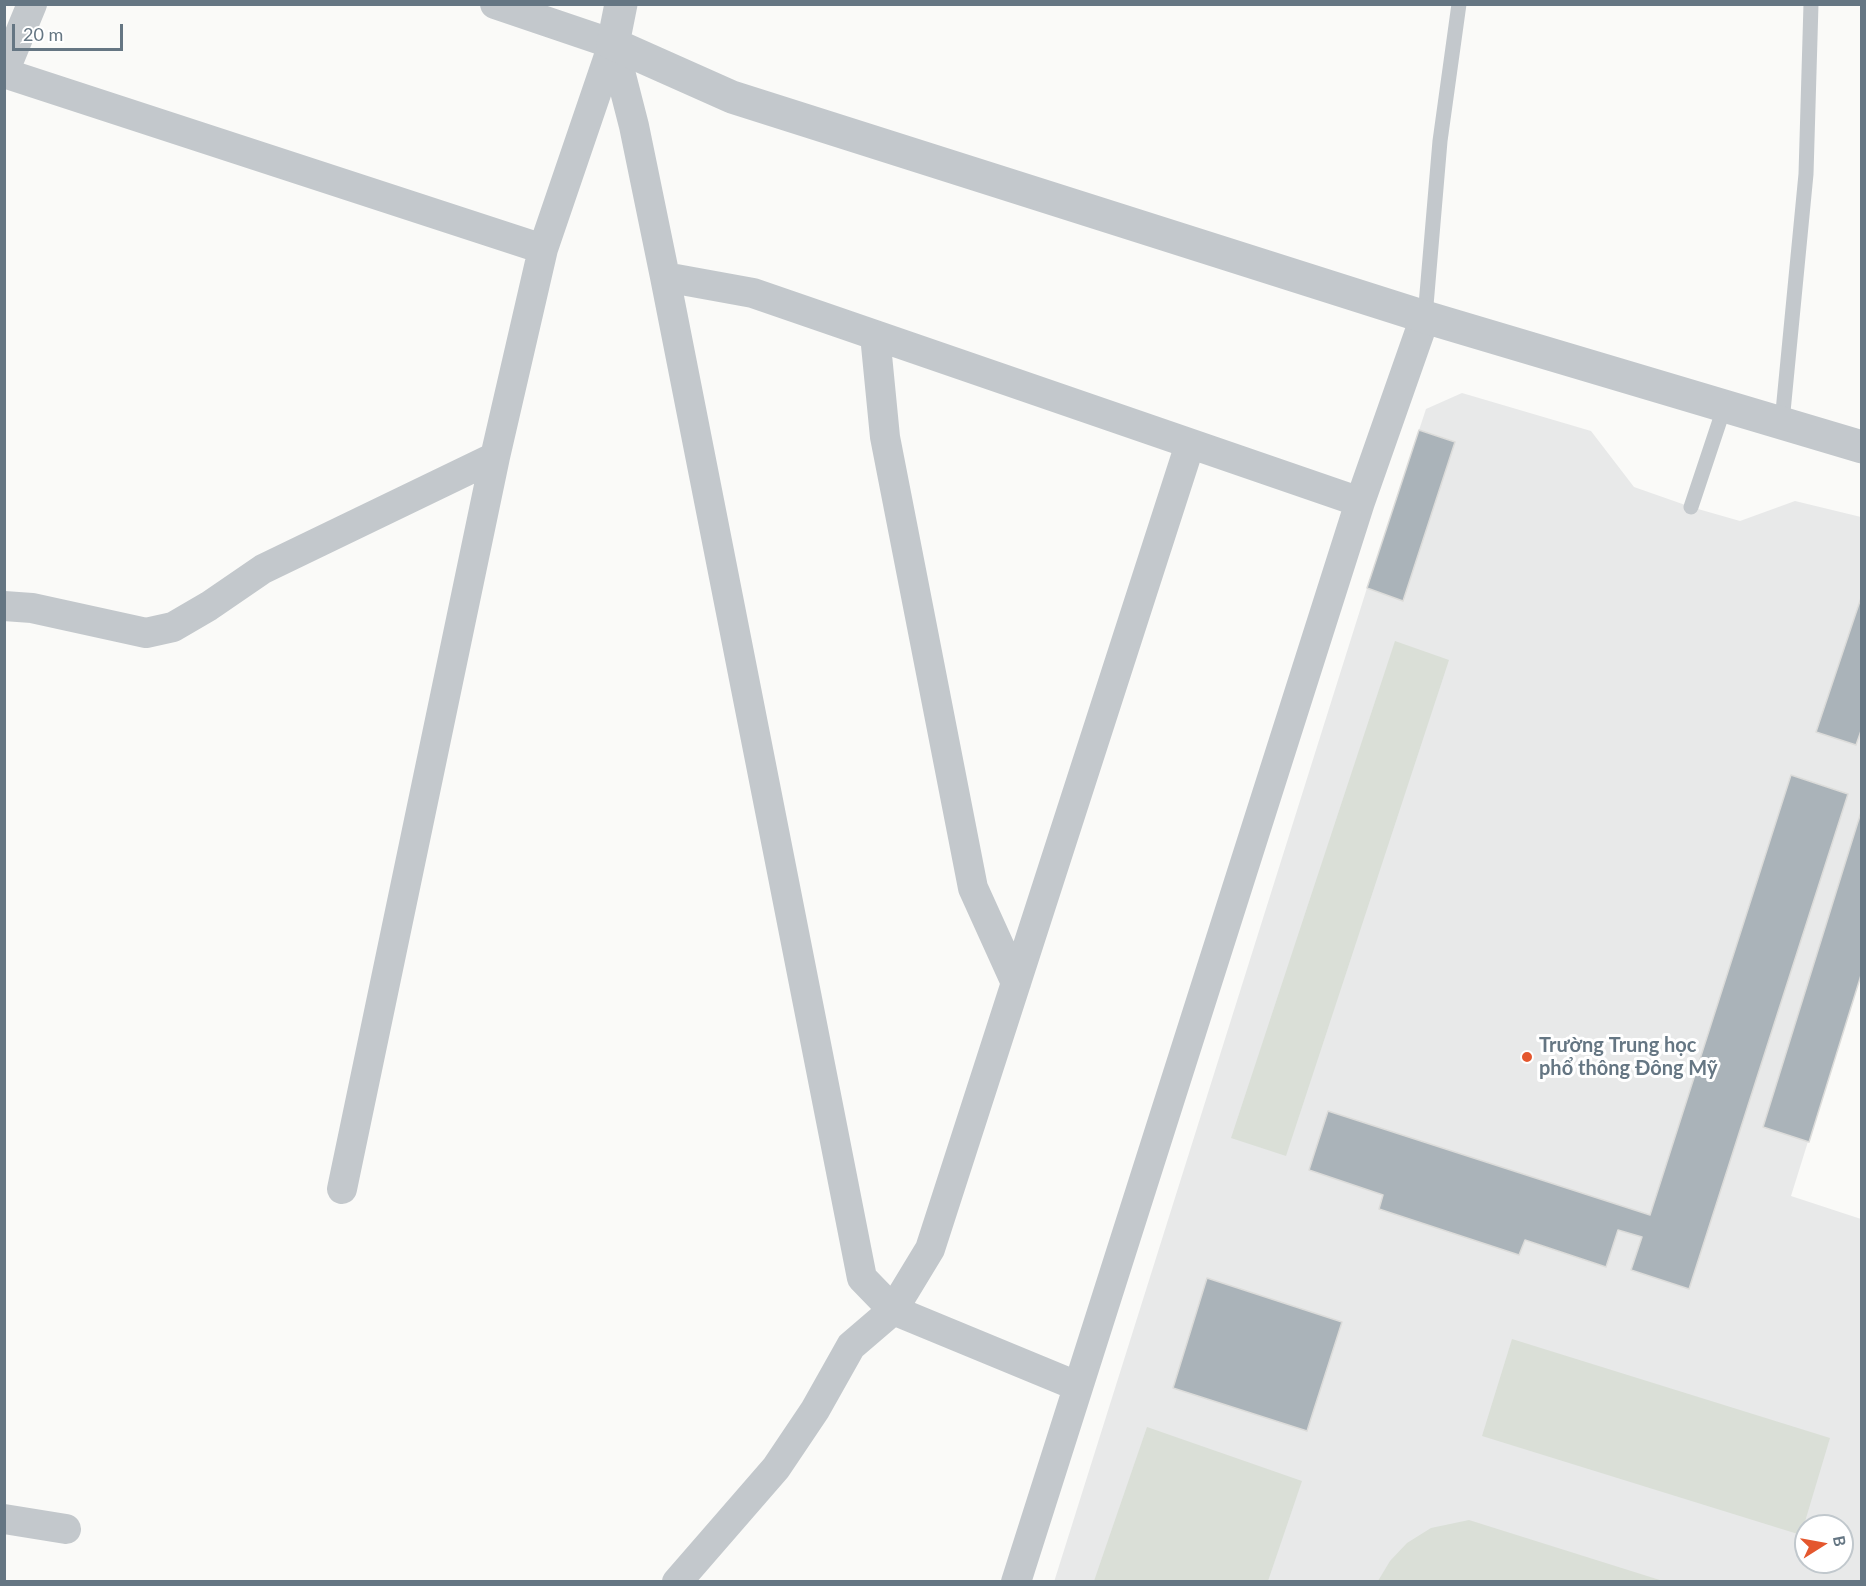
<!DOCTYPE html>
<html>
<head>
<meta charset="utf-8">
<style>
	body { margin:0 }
	#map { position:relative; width:1866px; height:1586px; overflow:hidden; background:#fafaf8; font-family:Lato,sans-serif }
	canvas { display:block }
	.frame { position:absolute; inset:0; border:6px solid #657683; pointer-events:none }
	.north { position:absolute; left:1794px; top:1514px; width:60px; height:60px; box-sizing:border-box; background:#fff; border:2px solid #c1c8cd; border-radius:50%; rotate:79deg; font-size:16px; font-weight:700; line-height:24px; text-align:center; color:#657683 }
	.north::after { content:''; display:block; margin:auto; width:21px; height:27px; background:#e4572e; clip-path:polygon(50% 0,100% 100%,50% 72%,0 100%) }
	.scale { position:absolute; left:12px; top:24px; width:111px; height:27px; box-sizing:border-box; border:3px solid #657683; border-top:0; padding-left:8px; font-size:18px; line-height:21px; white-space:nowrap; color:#657683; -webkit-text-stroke:4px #fff; paint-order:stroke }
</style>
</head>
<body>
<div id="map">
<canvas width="1866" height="1586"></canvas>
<div class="frame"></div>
<div class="north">B</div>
<div class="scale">20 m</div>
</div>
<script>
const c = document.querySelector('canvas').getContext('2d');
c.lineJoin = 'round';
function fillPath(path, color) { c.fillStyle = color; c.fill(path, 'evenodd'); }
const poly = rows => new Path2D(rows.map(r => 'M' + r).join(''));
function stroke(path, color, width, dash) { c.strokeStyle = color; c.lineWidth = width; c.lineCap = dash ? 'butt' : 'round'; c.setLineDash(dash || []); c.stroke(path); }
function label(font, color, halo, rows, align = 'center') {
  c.font = font + ' Lato,sans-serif'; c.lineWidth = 6; c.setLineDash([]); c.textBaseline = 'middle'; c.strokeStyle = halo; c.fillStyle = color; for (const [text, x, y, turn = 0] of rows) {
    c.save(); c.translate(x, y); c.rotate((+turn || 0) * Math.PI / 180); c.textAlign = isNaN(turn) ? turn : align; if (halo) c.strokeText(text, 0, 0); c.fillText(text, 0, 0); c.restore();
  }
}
const built = poly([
	[1462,393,1591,431,1634,487,1691,507,1740,521,1795,501,1861,517,1861,972,1791,1196,1861,1219,1861,1581,1054,1582,1367,588,1426,409],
	[1806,1526,1842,1526,1842,1562,1806,1562]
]);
const green = poly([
	[1395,641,1449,660,1286,1156,1231,1138],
	[1512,1339,1830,1438,1801,1535,1482,1436],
	[1147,1427,1302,1481,1268,1581,1094,1581],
	[1469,1520,1663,1581,1378,1581,1390,1561,1407,1543,1431,1528]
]);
const building = poly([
	[1419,430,1455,442,1403,601,1367,588,1419,430],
	[1862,595,1862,728,1856,745,1816,732,1862,595],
	[1791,775,1848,794,1689,1289,1631,1270,1642,1237,1618,1230,1606,1267,1525,1240,1519,1255,1379,1209,1383,1195,1309,1170,1328,1111,1650,1215,1791,775],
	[1862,809,1862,972,1809,1142,1763,1127,1862,809],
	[1207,1278,1342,1322,1307,1431,1173,1388,1207,1278]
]);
const service = poly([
	[1425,317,1440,141,1459,4],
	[1782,422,1806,174,1811,4],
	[1691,507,1725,405]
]);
const minor = poly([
	[495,4,613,44],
	[613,44,634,126,665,277,862,1278,893,1310,1077,1386],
	[4,72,32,4],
	[4,73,543,249],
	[665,277,753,293,1360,502],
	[875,335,885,437,973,888,1016,983],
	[4,606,32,608,146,633,173,627,209,606,263,569,495,457,543,249,613,44],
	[342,1189,495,457],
	[4,1519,66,1529],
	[677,1582,776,1468,815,1410,851,1346,893,1310,930,1249,1190,444],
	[1016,1582,1360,502,1425,317]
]);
const tertiary = poly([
	[621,4,613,44,732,97,1425,317,1862,447]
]);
const markers = [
	[1527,1057,6,"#e4572e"]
];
const poiNames = [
	["Trường Trung học",1539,1046],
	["phổ thông Đông Mỹ",1539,1069]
];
fillPath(built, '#e8e9e9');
fillPath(green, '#dadfd7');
fillPath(building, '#aab3b9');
stroke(building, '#dcdcda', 1.5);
stroke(service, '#c3c8cc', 15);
stroke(minor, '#c3c8cc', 30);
stroke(tertiary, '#c3c8cc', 33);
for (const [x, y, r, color] of markers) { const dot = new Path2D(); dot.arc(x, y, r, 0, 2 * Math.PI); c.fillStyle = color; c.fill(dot); stroke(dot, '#fff', 2); }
label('bold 20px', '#657683', '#fff', poiNames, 'left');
</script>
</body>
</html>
